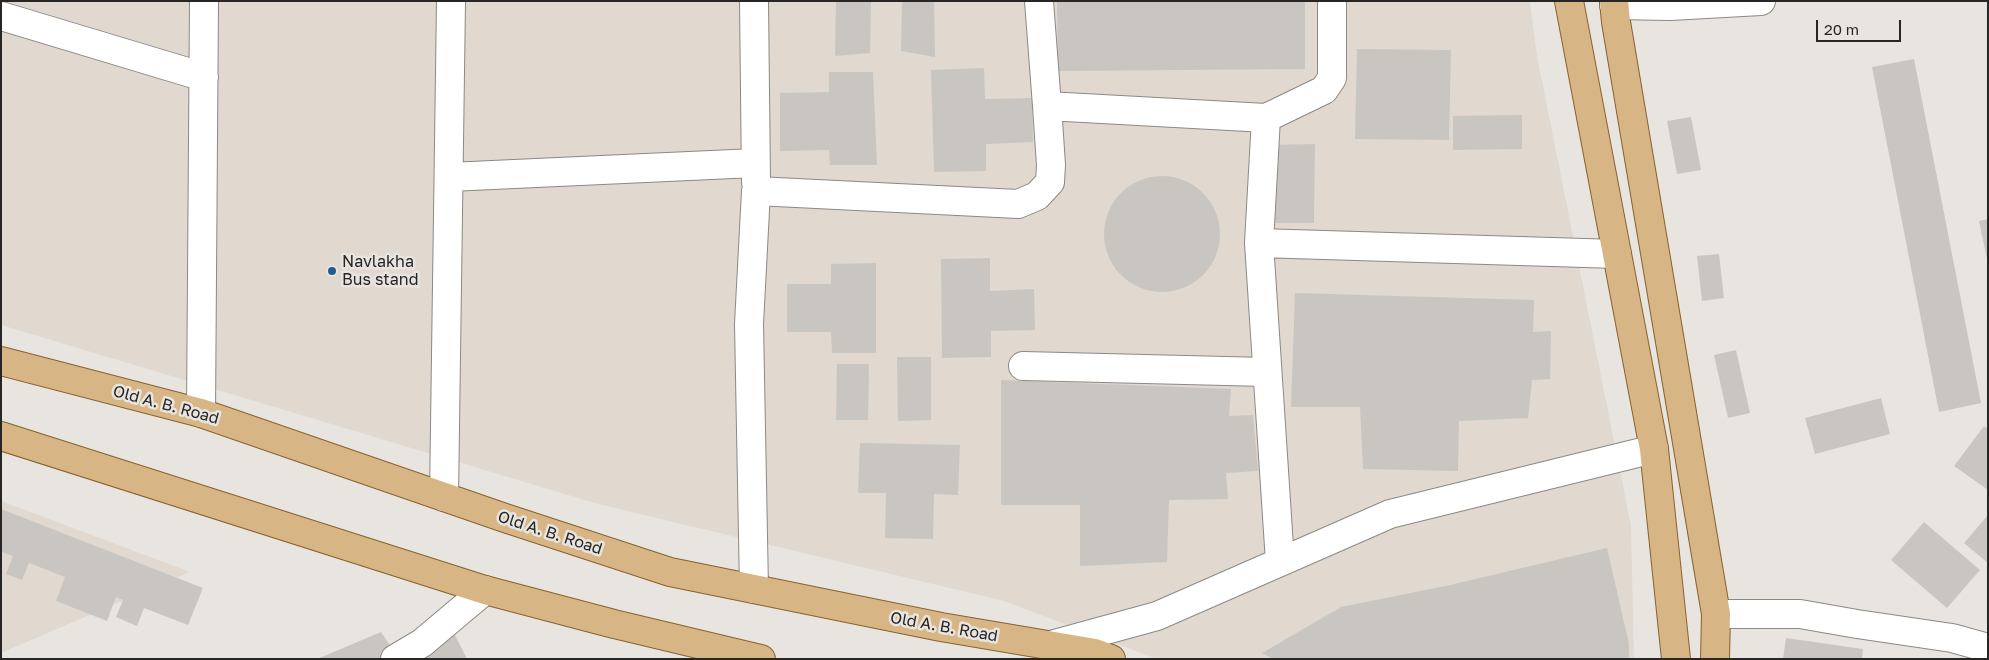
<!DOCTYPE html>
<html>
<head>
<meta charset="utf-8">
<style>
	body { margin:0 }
	#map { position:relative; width:1989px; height:660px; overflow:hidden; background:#e8e5e1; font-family:"Golos Text",sans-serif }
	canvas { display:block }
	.frame { position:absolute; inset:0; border:2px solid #272625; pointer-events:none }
	.scale { position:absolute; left:1816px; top:20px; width:85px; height:22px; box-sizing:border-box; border:2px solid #272625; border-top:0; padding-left:6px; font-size:15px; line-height:18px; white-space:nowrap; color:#272625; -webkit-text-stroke:4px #e8e5e1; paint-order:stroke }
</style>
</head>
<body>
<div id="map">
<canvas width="1989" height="660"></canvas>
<div class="frame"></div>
<div class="scale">20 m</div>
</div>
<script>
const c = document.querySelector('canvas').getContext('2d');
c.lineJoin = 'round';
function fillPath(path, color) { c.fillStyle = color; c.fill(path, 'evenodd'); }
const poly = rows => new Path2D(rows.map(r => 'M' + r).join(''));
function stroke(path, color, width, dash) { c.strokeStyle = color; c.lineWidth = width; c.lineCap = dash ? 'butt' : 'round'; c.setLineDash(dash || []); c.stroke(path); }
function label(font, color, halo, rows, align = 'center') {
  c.font = font + ' "Golos Text",sans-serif'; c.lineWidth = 5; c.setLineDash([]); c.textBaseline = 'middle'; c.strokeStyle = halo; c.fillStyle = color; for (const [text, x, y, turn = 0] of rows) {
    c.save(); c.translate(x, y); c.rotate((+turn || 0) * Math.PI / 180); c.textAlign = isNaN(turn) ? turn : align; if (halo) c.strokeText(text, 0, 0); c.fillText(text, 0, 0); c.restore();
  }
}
const built = poly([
	[1,1,1530,1,1537,56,1631,526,1634,659,1157,659,1004,601,598,504,1,325],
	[1,501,190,572,1,653]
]);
const building = poly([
	[836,1,871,1,870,53,835,56],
	[902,1,934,1,935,57,901,51],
	[1057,1,1305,1,1305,69,1058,71],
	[1357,49,1451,50,1449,140,1355,139],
	[1914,59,1981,403,1939,412,1872,67],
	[984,68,985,99,1032,98,1033,142,986,144,986,171,934,172,931,70],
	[829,72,873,72,877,165,830,165,829,150,780,151,780,93,829,92],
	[1522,115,1522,149,1453,150,1453,116],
	[1691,117,1701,170,1677,174,1667,121],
	[1315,144,1314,223,1271,223,1271,145],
	'1104 234a58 58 0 1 1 116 0a58 58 0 1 1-116 0Z',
	[1988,219,1988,259,1987,259,1979,221],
	[1719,254,1724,298,1702,301,1697,256],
	[990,258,990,291,1034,289,1035,330,991,331,991,357,942,358,941,259],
	[876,263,876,353,832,353,831,332,787,332,787,284,831,284,831,264],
	[1295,293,1534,300,1533,332,1551,331,1550,379,1532,380,1528,418,1459,421,1458,471,1363,469,1360,407,1291,407],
	[1736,350,1750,413,1728,418,1714,355],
	[897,357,931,357,931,420,898,421],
	[837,364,869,364,868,420,836,420],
	[1001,380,1231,389,1229,416,1253,415,1258,471,1226,473,1228,499,1169,500,1167,562,1080,566,1080,505,1001,505],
	[1881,398,1890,434,1815,454,1805,418],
	[1984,426,1988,429,1988,490,1954,466],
	[860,443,960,445,958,495,934,494,933,539,885,538,886,493,858,493],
	[1,509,203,588,188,625,144,608,137,626,116,617,123,600,116,597,107,621,56,601,65,577,29,563,22,580,6,574,13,556,1,552],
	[1988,515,1988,563,1964,543],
	[1924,522,1980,570,1947,608,1891,560],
	[1607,548,1629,644,1629,659,1273,659,1262,653,1341,607,1450,585],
	[381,632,396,654,384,659,317,659],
	[455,635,467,659,406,659],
	[1786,638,1863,649,1862,659,1783,659]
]);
const minor = poly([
	[754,1,756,182],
	[1039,1,1047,106,1266,118,1324,90,1332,78,1332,1],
	[1614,5,1670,6,1761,1],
	[1,16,204,77],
	[1266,118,1259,243,1280,562],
	[449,177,755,163],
	[1259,243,1617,254],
	[1023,366,1266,372],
	[201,413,204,1],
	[444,497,451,1],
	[754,589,749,324,756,191,1018,204,1037,196,1050,182,1051,165,1047,106],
	[1716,614,1800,614,1857,624,1952,638,1988,648],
	[1051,645,1157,616,1390,514,1654,449],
	[395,659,422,643,485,590]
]);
const major = poly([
	[1569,1,1654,449,1676,659],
	[1614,1,1616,22,1716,614,1715,659],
	[1,361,201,413,505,518,670,572,941,627,1095,653,1111,659],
	[1,436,485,590,614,624,761,659]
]);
const markers = [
	[332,271,5,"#255b93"]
];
const poiNames = [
	["Navlakha",342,262],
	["Bus stand",342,280]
];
const streetNames = [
	["Old A. B. Road",166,405,15],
	["Old A. B. Road",550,533,18],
	["Old A. B. Road",944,627,10]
];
fillPath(built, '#e1d8d0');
fillPath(building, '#c9c6c2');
stroke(minor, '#8c8985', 30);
stroke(major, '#88622d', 30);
stroke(minor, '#fff', 28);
stroke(major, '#d7b584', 28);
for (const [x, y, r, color] of markers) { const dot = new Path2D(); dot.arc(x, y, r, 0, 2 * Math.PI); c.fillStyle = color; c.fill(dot); stroke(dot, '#e8e5e1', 2); }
label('16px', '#272625', '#e8e5e1', poiNames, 'left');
label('16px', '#272625', '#e8e5e1', streetNames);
</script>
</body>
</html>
